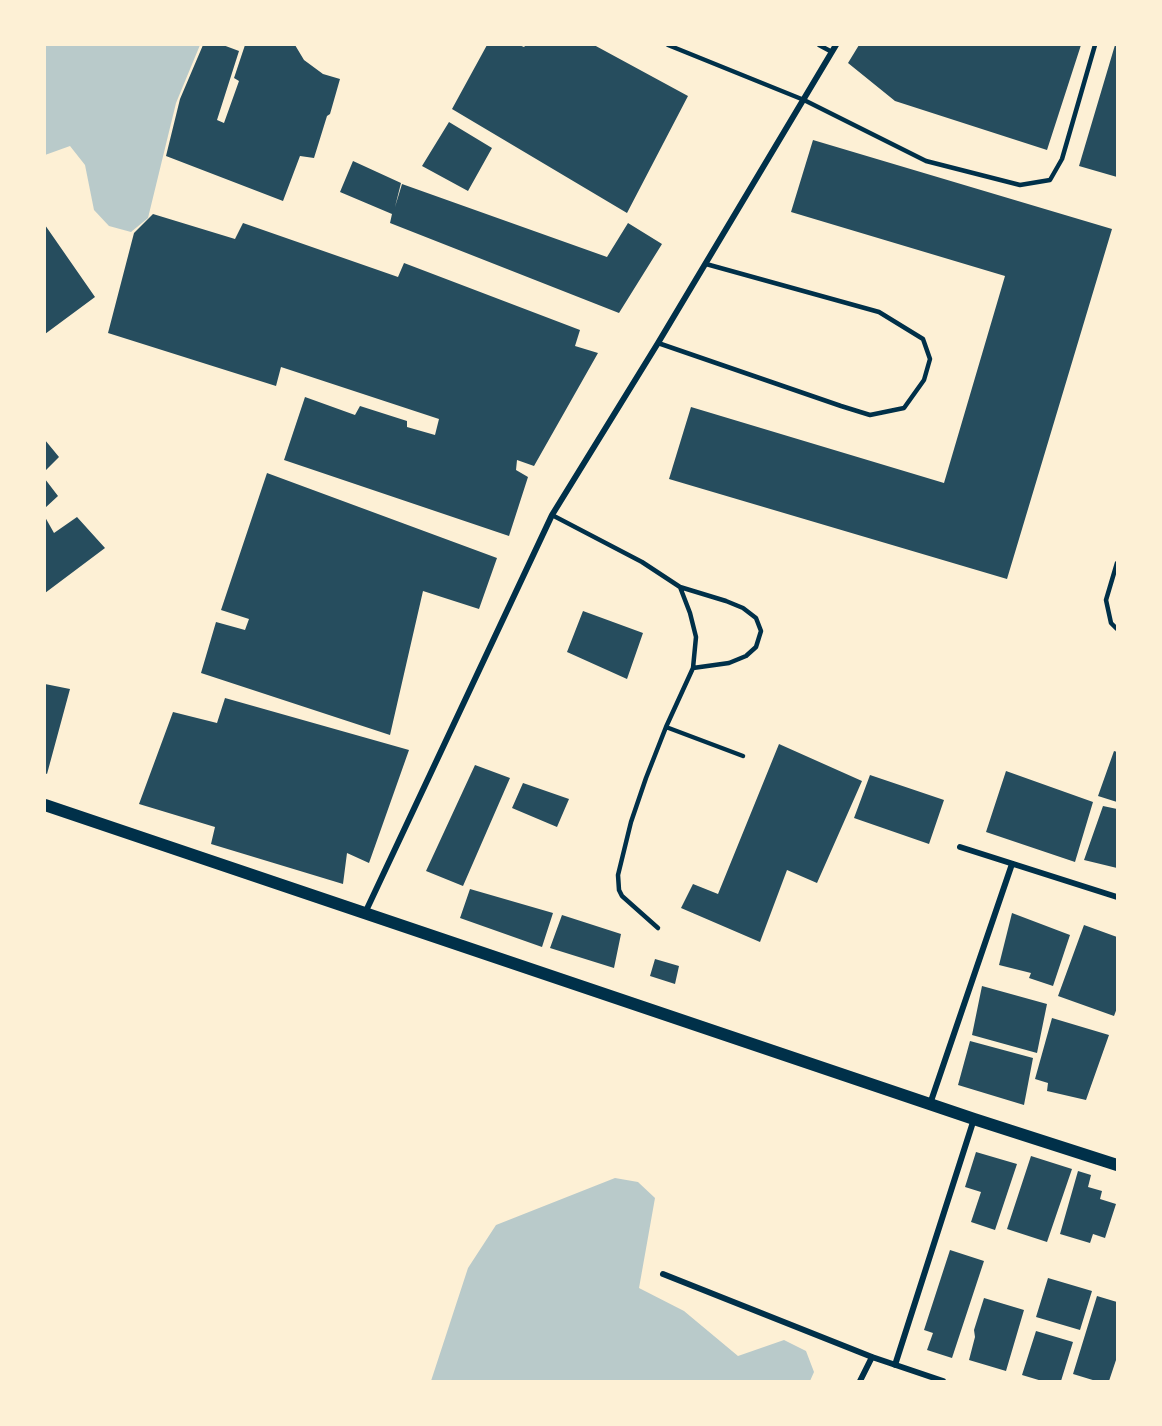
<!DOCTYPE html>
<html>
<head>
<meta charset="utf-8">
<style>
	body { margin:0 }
	#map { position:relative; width:1162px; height:1426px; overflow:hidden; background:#fdf0d5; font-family:"DM Sans",sans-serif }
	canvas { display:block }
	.frame { position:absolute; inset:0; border:46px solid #fdf0d5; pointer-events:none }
</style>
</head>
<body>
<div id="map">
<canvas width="1162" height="1426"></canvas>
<div class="frame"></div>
</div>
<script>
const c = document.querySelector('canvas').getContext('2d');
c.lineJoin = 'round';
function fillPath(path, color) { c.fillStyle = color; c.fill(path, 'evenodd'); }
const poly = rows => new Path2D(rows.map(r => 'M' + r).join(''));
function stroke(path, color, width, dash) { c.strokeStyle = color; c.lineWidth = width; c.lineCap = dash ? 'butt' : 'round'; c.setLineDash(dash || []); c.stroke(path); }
const green = poly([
	[45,45,200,45,176,103,148,218,131,232,109,226,94,210,85,165,70,146,45,155],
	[615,1178,638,1182,655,1198,639,1288,684,1311,738,1356,784,1340,806,1351,814,1372,810,1381,431,1381,468,1268,496,1225]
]);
const building = poly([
	[203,45,223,45,239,51,217,120,224,123,239,81,234,78,245,45,295,45,304,60,323,74,340,79,330,114,327,116,314,158,300,156,283,201,166,156,180,99],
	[487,45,519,45,524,47,526,45,594,45,688,96,627,213,452,109],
	[859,45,1081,45,1047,150,895,101,848,63],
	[1115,45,1117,45,1117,177,1079,166],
	[449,122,492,148,468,191,422,166],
	[813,140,1112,229,1007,579,669,479,691,407,944,483,1005,276,791,212],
	[353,161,401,183,395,207,402,184,607,257,628,223,662,244,619,313,390,223,392,214,340,192],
	[153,214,235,239,243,223,398,277,404,263,580,330,575,346,598,353,534,466,517,460,516,470,528,477,509,536,284,460,305,397,355,415,360,406,407,421,407,427,435,435,439,419,281,367,276,386,108,333,134,233],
	[45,225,95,297,45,334],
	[45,440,59,457,45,471],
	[267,473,497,558,479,609,423,591,390,735,201,673,216,622,245,630,249,619,221,610],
	[45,479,58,496,45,508],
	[45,517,54,533,77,517,105,548,45,593],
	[583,611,643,633,627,679,567,652],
	[45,684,70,689,47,774,45,773],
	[225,698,409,750,369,863,347,853,343,884,211,844,215,827,139,804,173,712,217,723],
	[779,744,862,781,817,883,787,870,760,942,681,908,693,884,718,894],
	[1114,751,1117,752,1117,802,1098,796],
	[475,765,510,778,463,886,426,871],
	[1006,771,1093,802,1075,862,986,832],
	[870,775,944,800,929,844,854,818],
	[523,783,569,799,557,827,512,808],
	[1103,806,1117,809,1117,868,1084,860],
	[470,889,553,913,542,947,460,918],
	[1012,913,1070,935,1053,986,1029,978,1031,973,999,965],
	[562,915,621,934,614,968,550,948],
	[1084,925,1117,937,1117,1008,1114,1016,1058,996],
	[655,959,679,966,675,984,650,976],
	[982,986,1047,1004,1037,1053,972,1035],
	[1052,1018,1109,1035,1086,1100,1047,1091,1048,1083,1035,1079],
	[970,1041,1033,1058,1024,1105,958,1085],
	[976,1152,1017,1164,995,1230,971,1222,981,1192,965,1187],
	[1031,1156,1072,1169,1047,1242,1007,1229],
	[1078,1171,1091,1175,1088,1187,1102,1191,1100,1199,1116,1204,1105,1238,1093,1234,1090,1243,1060,1234],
	[950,1250,984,1261,952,1358,927,1350,933,1333,924,1330],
	[1048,1278,1092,1291,1080,1330,1036,1317],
	[1097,1296,1117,1302,1117,1357,1109,1381,1096,1381,1073,1374],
	[984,1298,1024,1310,1006,1371,969,1360,975,1337,974,1330],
	[1036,1331,1073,1342,1061,1381,1042,1381,1022,1375]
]);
const service = poly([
	[668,45,804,100,926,161,1020,185,1050,180,1062,159,1095,45],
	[819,45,832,52],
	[658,343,841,406,870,415,904,408,924,380,930,359,923,339,879,312,706,264],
	[552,515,642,562,680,587,690,613,696,637,693,668,666,727,646,778,631,822,618,875,619,890,622,896,658,928],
	[1117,563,1106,600,1111,623,1117,629],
	[680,587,726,601,743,608,756,618,761,631,756,647,746,656,729,663,693,668],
	[666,727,743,756]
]);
const minor = poly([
	[960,847,1117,897],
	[365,913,552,515,658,343,836,45],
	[930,1104,1012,864],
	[663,1274,872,1357,943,1381],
	[895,1365,974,1119],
	[860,1381,872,1357]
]);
const secondary = poly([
	[45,805,974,1119,1117,1165]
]);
fillPath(green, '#b9caca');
fillPath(building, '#264d5e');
stroke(service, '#003049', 4.5);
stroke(minor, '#003049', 6);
stroke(secondary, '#003049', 12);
</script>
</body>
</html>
